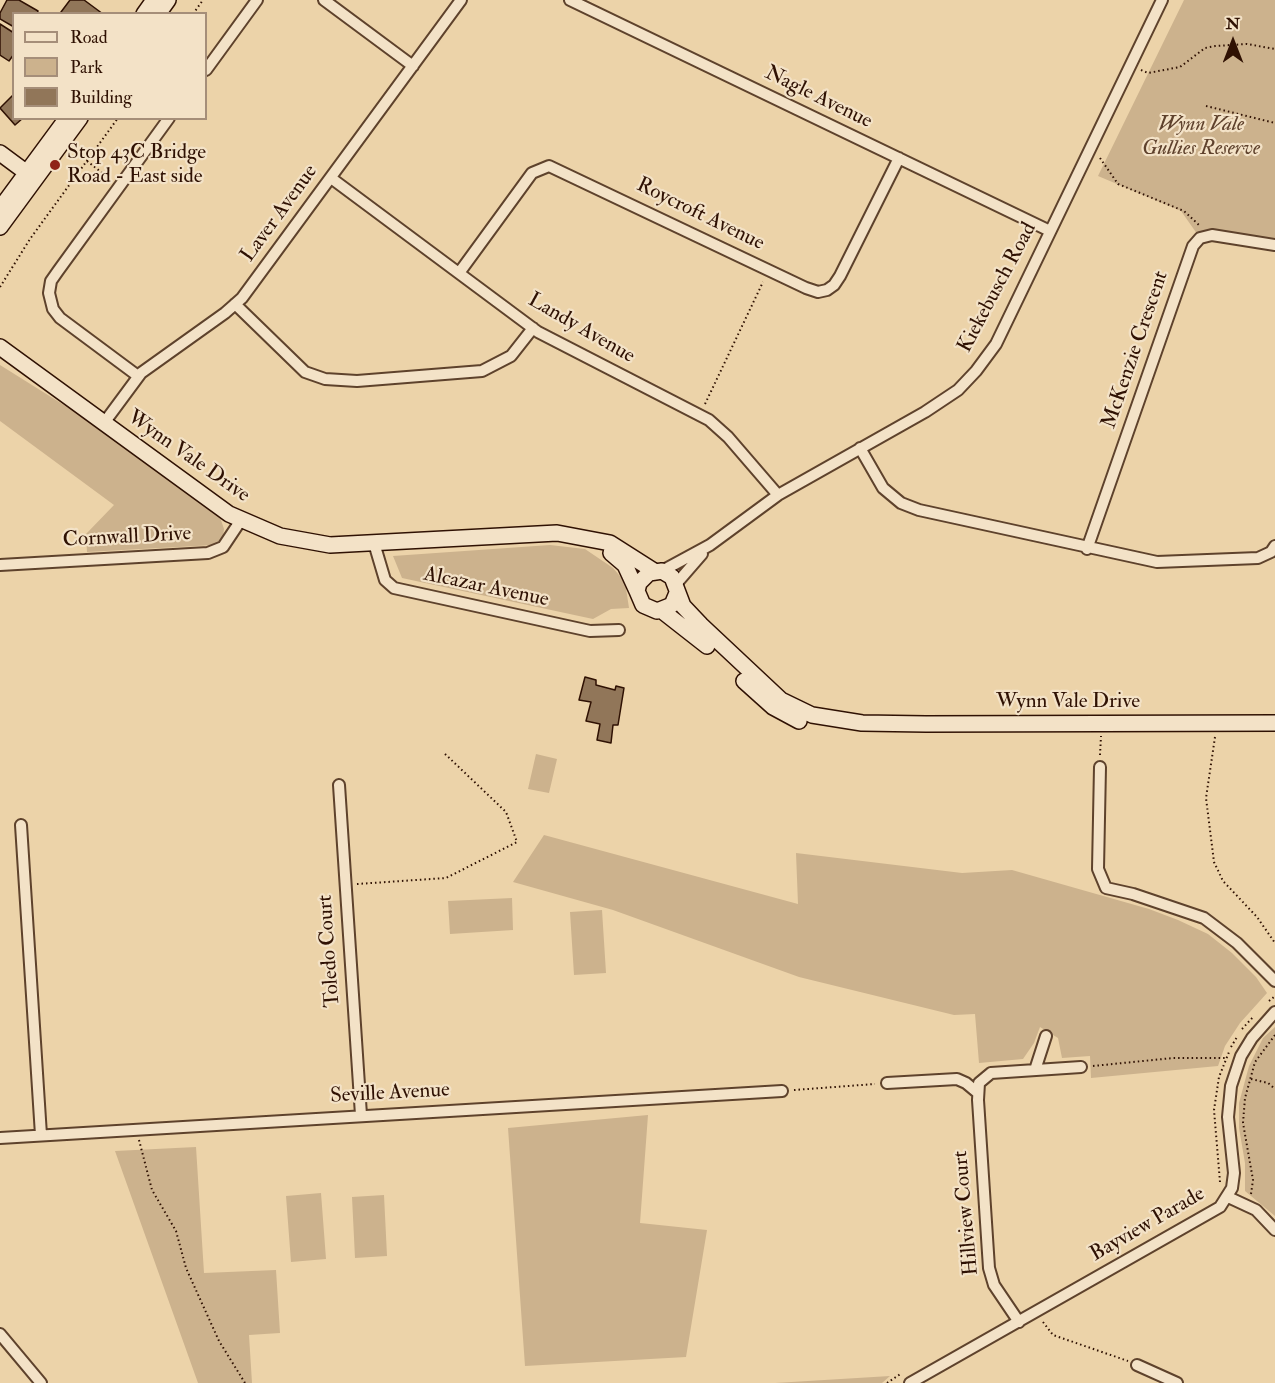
<!DOCTYPE html>
<html>
<head>
<meta charset="utf-8">
<style>
	body { margin:0 }
	#map { position:relative; width:1275px; height:1383px; overflow:hidden; background:#ecd3a9; font-family:"IM FELL Double Pica",serif }
	canvas { display:block }
	.legend { position:absolute; left:12px; top:12px; width:195px; height:108px; box-sizing:border-box; background:#f3e2c7; border:2px solid #a58e79; margin:0; padding:8px 10px; list-style:none; font-size:18px; color:#2f1103 }
	.legend li { display:flex; align-items:center; gap:12px; height:30px }
	.legend b { width:30px; border:2px solid #a58e79 }
	.north { position:absolute; left:1203px; top:12px; width:60px; height:60px; -webkit-text-stroke:4px #f3e2c7; paint-order:stroke; rotate:0deg; font-size:16px; font-weight:700; line-height:24px; text-align:center; color:#2f1103 }
	.north::after { content:''; display:block; margin:auto; width:21px; height:27px; background:#2f1103; clip-path:polygon(50% 0,100% 100%,50% 72%,0 100%) }
</style>
</head>
<body>
<div id="map">
<canvas width="1275" height="1383"></canvas>
<ul class="legend">
<li><b style="height:8px;background:#f3e2c7"></b>Road</li>
<li><b style="height:16px;background:#ccb28d"></b>Park</li>
<li><b style="height:16px;background:#917659"></b>Building</li>
</ul>
<div class="north">N</div>
</div>
<script>
const c = document.querySelector('canvas').getContext('2d');
c.lineJoin = 'round';
function fillPath(path, color) { c.fillStyle = color; c.fill(path, 'evenodd'); }
const poly = rows => new Path2D(rows.map(r => 'M' + r).join(''));
function stroke(path, color, width, dash) { c.strokeStyle = color; c.lineWidth = width; c.lineCap = dash ? 'butt' : 'round'; c.setLineDash(dash || []); c.stroke(path); }
function label(font, color, halo, rows, align = 'center') {
  c.font = font + ' "IM FELL Double Pica",serif'; c.lineWidth = 4.5; c.setLineDash([]); c.textBaseline = 'middle'; c.strokeStyle = halo; c.fillStyle = color; for (const [text, x, y, turn = 0] of rows) {
    c.save(); c.translate(x, y); c.rotate((+turn || 0) * Math.PI / 180); c.textAlign = isNaN(turn) ? turn : align; if (halo) c.strokeText(text, 0, 0); c.fillText(text, 0, 0); c.restore();
  }
}
const green = poly([
	[1184,0,1275,0,1275,245,1200,238,1181,211,1098,176],
	[0,365,83,417,220,517,224,529,223,537,214,545,87,552,86,534,114,505,0,421],
	[550,545,585,549,613,568,625,582,629,608,611,609,593,619,402,578,393,556],
	[536,754,557,759,549,793,528,789],
	[544,835,798,904,796,853,962,873,1012,870,1149,909,1178,920,1208,934,1232,953,1256,977,1267,993,1240,1023,1225,1046,1218,1066,1091,1078,1090,1056,1062,1058,1058,1038,1040,1027,1034,1043,1023,1059,979,1063,975,1014,954,1015,799,977,613,910,513,882],
	[512,898,513,930,450,934,448,901],
	[602,910,606,973,574,975,570,912],
	[1275,1027,1275,1216,1245,1191,1245,1163,1239,1128,1239,1103,1249,1066,1263,1038],
	[648,1115,640,1223,707,1230,686,1357,525,1366,508,1128],
	[196,1147,204,1273,276,1270,280,1333,249,1335,252,1383,198,1383,115,1151],
	[321,1193,326,1259,291,1262,286,1196],
	[384,1195,387,1256,355,1258,352,1197],
	[890,1376,882,1383,775,1383]
]);
const building = poly([
	[7,0,19,0,38,11,37,14,14,14,14,27,0,19,0,13,7,0],
	[70,0,84,0,103,14,64,14,61,12,70,0],
	[0,24,14,33,14,54,9,61,0,55,0,24],
	[14,94,14,118,23,118,15,125,0,108,14,94],
	[585,677,596,680,596,685,615,690,616,686,624,688,618,725,613,725,611,743,597,740,600,724,586,721,591,702,579,700,585,677]
]);
const path = poly([
	[193,14,203,0],
	[1141,70,1148,73,1180,67,1205,48,1215,46,1247,44,1275,49],
	[1206,106,1275,123],
	[1100,158,1118,184,1184,211,1199,225],
	[87,161,111,180],
	[0,287,30,239,118,118],
	[705,404,763,282],
	[1215,737,1206,798,1214,862,1223,881,1257,917,1275,943],
	[1100,755,1101,736],
	[357,884,446,878,517,842,506,812,443,752],
	[1269,1001,1275,996],
	[1242,1029,1254,1016],
	[1231,1047,1237,1037],
	[1093,1066,1173,1058,1225,1058],
	[1251,1079,1268,1083,1275,1089],
	[794,1090,875,1084],
	[139,1140,152,1190,176,1231,186,1268,219,1341,245,1383],
	[1220,1182,1214,1110,1219,1077,1229,1052],
	[1251,1194,1253,1180,1243,1123,1245,1098,1255,1062,1275,1035],
	[1043,1322,1053,1335,1128,1361],
	[887,1383,902,1373]
]);
const street = poly([
	[324,0,413,66],
	[570,0,1050,231],
	[206,70,257,0],
	[331,178,538,332,709,420,728,437,778,495],
	[459,273,532,173,549,166,806,288,818,292,827,290,834,285,840,276,899,158],
	[235,304,305,372,325,379,357,381,482,371,511,356,533,328],
	[138,376,60,318,53,309,49,293,51,281,58,271,169,118],
	[104,423,141,373,225,313,242,298,461,0],
	[860,448,883,488,901,503,919,510,1157,562,1258,558,1271,552,1275,546],
	[374,543,385,580,394,588,590,631,619,630],
	[1087,549,1193,246,1200,238,1212,235,1275,245],
	[0,565,208,553,223,547,241,520],
	[662,571,710,545,778,495,925,412,958,390,976,371,996,344,1162,0],
	[676,584,702,554],
	[1100,767,1098,869,1106,888,1133,894,1204,918,1237,943,1275,981],
	[339,785,361,1115],
	[21,825,41,1135],
	[1035,1070,1046,1036],
	[887,1083,957,1079,966,1083,978,1093],
	[0,1138,782,1091],
	[1228,1197,1256,1210,1275,1230],
	[1019,1322,994,1285,989,1268,978,1100,979,1083,991,1073,1081,1067],
	[0,1334,41,1383],
	[1137,1365,1177,1383],
	[910,1383,1220,1207,1232,1188,1234,1173,1228,1117,1231,1086,1241,1056,1252,1038,1275,1012]
]);
const secondary = poly([
	[144,14,154,0],
	[158,14,168,0],
	[0,153,27,173,34,176],
	[0,209,67,118],
	[0,227,80,118],
	[0,347,229,514,280,536,330,545,557,533,610,543,654,571],
	[611,553,625,565,637,591],
	[677,593,672,605,657,611,643,605,637,591,639,583,649,573,662,571,672,577,683,606,701,625,781,700,812,715,862,723,926,724,1275,723],
	[661,610,707,646],
	[744,681,773,707,799,721]
]);
const markers = [
	[55,165,6,"#8f2418"]
];
const streetNames = [
	["Nagle Avenue",818,98,26],
	["Laver Avenue",280,214,-54],
	["Roycroft Avenue",700,215,26],
	["Kiekebusch Road",998,288,-62],
	["Landy Avenue",581,329,30],
	["McKenzie Crescent",1136,350,-71],
	["Wynn Vale Drive",188,457,35],
	["Cornwall Drive",127,538,-3],
	["Alcazar Avenue",486,588,12],
	["Wynn Vale Drive",1068,702],
	["Toledo Court",330,951,-94],
	["Seville Avenue",390,1094,-3],
	["Hillview Court",967,1213,-95],
	["Bayview Parade",1148,1225,-30]
];
const parkNames = [
	["Wynn Vale",1201,125],
	["Gullies Reserve",1201,149]
];
const poiNames = [
	["Stop 43C Bridge",67,153],
	["Road - East side",67,177]
];
fillPath(green, '#ccb28d');
fillPath(building, '#917659');
stroke(building, '#2f1103', 1.5);
stroke(street, '#5e422c', 14);
stroke(secondary, '#2f1103', 18);
stroke(path, '#2f1103', 2, [1.5, 3]);
stroke(street, '#f3e2c7', 10);
stroke(secondary, '#f3e2c7', 15);
for (const [x, y, r, color] of markers) { const dot = new Path2D(); dot.arc(x, y, r, 0, 2 * Math.PI); c.fillStyle = color; c.fill(dot); stroke(dot, '#f3e2c7', 2); }
label('21px', '#2f1103', '#f3e2c7', streetNames);
label('italic 21px', '#5e412c', '#f3e2c7', parkNames);
label('21px', '#2f1103', '#f3e2c7', poiNames, 'left');
</script>
</body>
</html>
